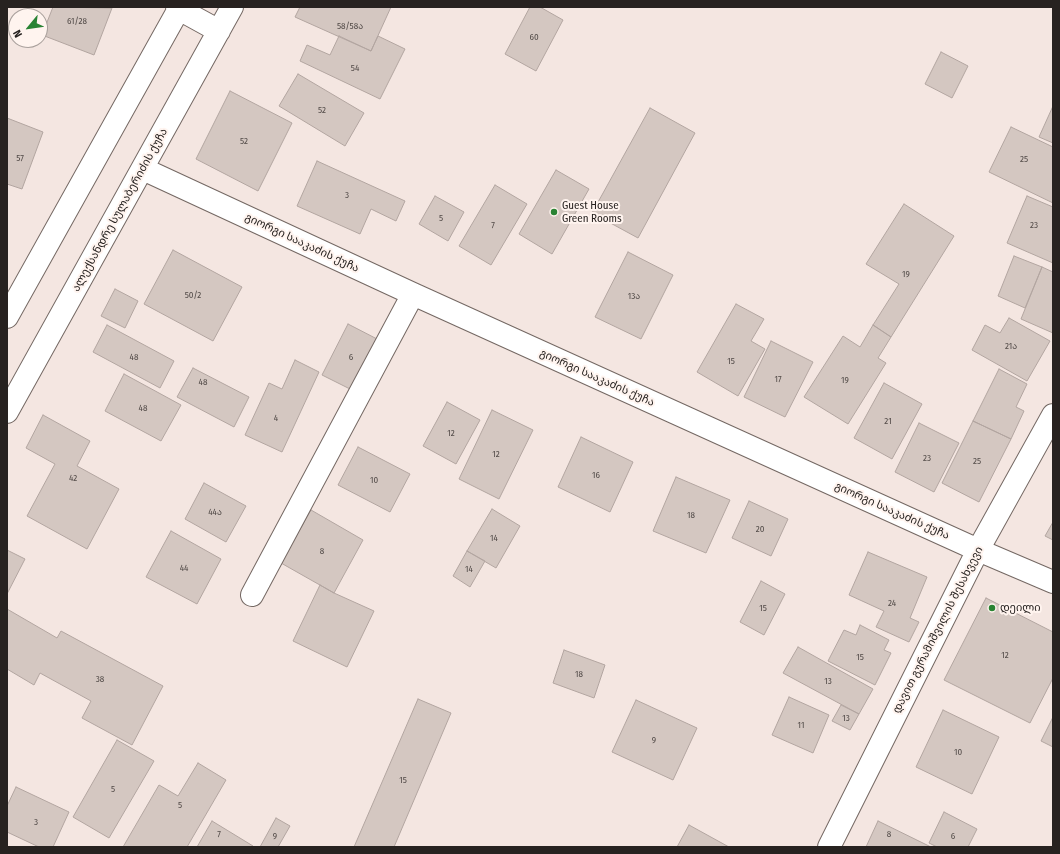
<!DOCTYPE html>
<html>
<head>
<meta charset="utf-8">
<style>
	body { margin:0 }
	#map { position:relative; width:1060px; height:854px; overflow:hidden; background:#f4e6e1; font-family:"Fira Sans Condensed",sans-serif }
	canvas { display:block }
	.frame { position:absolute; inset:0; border:8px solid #272220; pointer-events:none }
	.north { position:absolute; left:8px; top:8px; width:40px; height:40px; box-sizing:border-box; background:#fff4ef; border:1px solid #a9a09c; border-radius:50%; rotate:241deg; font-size:11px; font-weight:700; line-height:16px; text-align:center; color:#272220 }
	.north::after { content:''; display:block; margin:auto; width:14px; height:18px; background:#298333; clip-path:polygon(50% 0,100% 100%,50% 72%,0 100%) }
</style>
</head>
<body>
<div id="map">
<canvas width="1060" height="854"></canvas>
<div class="frame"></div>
<div class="north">N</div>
</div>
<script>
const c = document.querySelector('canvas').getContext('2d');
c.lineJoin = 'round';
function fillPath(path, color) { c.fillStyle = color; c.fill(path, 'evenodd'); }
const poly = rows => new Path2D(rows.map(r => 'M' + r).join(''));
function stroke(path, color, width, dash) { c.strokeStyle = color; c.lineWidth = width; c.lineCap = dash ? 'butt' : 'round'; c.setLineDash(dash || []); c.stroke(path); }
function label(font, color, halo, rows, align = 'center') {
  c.font = font + ' "Fira Sans Condensed","Noto Sans Georgian",sans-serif'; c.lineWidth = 4; c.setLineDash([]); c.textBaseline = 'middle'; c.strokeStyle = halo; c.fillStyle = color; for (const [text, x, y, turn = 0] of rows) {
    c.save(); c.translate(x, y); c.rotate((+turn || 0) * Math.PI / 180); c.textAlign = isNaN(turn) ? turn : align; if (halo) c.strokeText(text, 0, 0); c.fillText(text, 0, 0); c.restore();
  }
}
const building = poly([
	[53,7,112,8,94,55,42,35,53,7],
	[300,7,391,7,371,51,295,17,300,7],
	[530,7,540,7,563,20,536,71,505,54,530,7],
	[339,36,371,51,378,36,405,49,380,99,300,61,307,45,330,55,339,36],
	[941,52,968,66,952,98,925,84,941,52],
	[298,74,364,113,345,146,279,106,298,74],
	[230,91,292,123,258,191,196,159,230,91],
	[1053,106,1053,143,1039,137,1053,106],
	[650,108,695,133,638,238,592,213,650,108],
	[7,118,43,132,22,189,7,184,7,118],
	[1011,127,1053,147,1053,203,989,172,1011,127],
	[317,161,405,201,396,221,371,209,360,234,297,206,317,161],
	[556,170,589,189,552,254,519,234,556,170],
	[495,185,527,204,491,265,459,246,495,185],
	[435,196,464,212,448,241,419,224,435,196],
	[1027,196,1053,207,1053,263,1007,243,1027,196],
	[904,204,954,236,891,337,873,325,899,284,866,264,904,204],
	[173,250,242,287,213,341,144,304,173,250],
	[628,252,673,275,641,339,595,317,628,252],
	[1014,256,1042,267,1025,308,998,296,1014,256],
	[1042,267,1053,272,1053,333,1021,319,1042,267],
	[115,289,138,301,125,328,101,316,115,289],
	[736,304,764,319,751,341,765,349,738,396,697,372,736,304],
	[1009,318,1050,341,1027,381,972,350,985,325,1000,333,1009,318],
	[348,324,379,340,354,391,322,375,348,324],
	[107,325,174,361,160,388,93,352,107,325],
	[873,325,891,337,878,358,886,363,848,424,804,397,843,336,860,347,873,325],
	[771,341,813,362,785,417,744,397,771,341],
	[295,360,319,372,282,452,245,435,269,383,282,389,295,360],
	[193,368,249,397,234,427,177,397,193,368],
	[999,369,1027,384,1016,407,1024,411,1011,439,973,421,999,369],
	[124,374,181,405,161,441,105,411,124,374],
	[884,383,922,404,892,459,854,438,884,383],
	[447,402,480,420,456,464,423,446,447,402],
	[492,410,533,430,499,499,459,479,492,410],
	[43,415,90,441,77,466,119,489,87,549,27,516,55,464,26,448,43,415],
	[973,421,1011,439,979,502,942,483,973,421],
	[919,423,959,443,934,492,895,472,919,423],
	[581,437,633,462,610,512,558,487,581,437],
	[358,447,410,474,390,512,338,485,358,447],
	[676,477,730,500,706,553,653,531,676,477],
	[204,483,246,506,226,542,185,519,204,483],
	[749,501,788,519,771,556,732,538,749,501],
	[492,509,520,526,496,568,467,551,492,509],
	[311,510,363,540,334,593,281,563,311,510],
	[1053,522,1053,540,1045,536,1053,522],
	[171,531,221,559,197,604,146,577,171,531],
	[7,550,25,559,7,594,7,550],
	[467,551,485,561,470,587,453,576,467,551],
	[868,552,927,577,910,618,919,622,909,642,876,627,884,611,849,595,868,552],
	[761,581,785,594,764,635,740,622,761,581],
	[320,585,334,593,374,611,347,667,293,641,320,585],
	[986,598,1053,632,1053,678,1030,723,944,680,986,598],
	[7,609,57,638,61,631,163,686,132,745,82,718,91,701,40,673,34,685,7,669,7,609],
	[860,625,889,640,884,650,891,653,875,685,828,661,844,630,856,635,860,625],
	[798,647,873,689,859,714,783,673,798,647],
	[564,650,605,665,594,698,553,683,564,650],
	[789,697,829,715,813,753,772,735,789,697],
	[418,699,451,713,394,847,354,847,418,699],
	[636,700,697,728,673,780,612,752,636,700],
	[841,705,859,714,850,730,832,721,841,705],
	[943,710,999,737,972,794,916,767,943,710],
	[1053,717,1053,747,1041,741,1053,717],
	[117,740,154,761,109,838,73,817,117,740],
	[198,763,226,780,187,847,123,847,159,785,178,796,198,763],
	[16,787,69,812,53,847,39,847,7,832,7,806,16,787],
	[944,812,977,829,968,847,937,847,929,843,944,812],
	[276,818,290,826,278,847,260,847,276,818],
	[212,821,253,846,252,847,197,847,212,821],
	[878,821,931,847,866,847,878,821],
	[689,825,729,847,677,847,689,825]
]);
const minor = poly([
	[177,7,179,9,219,31],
	[143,169,413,294,978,550,1053,582],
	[7,317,180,7],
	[7,412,232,7],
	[252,595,413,294],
	[829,847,978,550,1053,415]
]);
const markers = [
	[554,212,4,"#298333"],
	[992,608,4,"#298333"]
];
const numberNames = [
	["61/28",77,21],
	["58/58ა",350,26],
	["60",534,37],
	["54",355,68],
	["52",322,110],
	["52",244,141],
	["57",20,158],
	["25",1024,159],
	["3",347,195],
	["5",441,218],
	["7",493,225],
	["23",1034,225],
	["19",906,274],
	["50/2",193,295],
	["13ა",634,296],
	["21ა",1011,346],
	["48",134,357],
	["6",351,357],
	["15",731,361],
	["17",778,379],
	["19",845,380],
	["48",203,382],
	["48",143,408],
	["4",276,418],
	["21",888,421],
	["12",451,433],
	["12",496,454],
	["23",927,458],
	["25",977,461],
	["16",596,475],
	["42",73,478],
	["10",374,480],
	["44ა",215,512],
	["18",691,515],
	["20",760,529],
	["14",494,538],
	["8",322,551],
	["44",184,568],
	["14",469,569],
	["24",892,603],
	["15",763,608],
	["12",1005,655],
	["15",860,657],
	["18",579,674],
	["38",100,679],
	["13",828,681],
	["13",846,718],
	["11",801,725],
	["9",654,740],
	["10",958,752],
	["15",403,780],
	["5",113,789],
	["5",180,805],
	["3",36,822],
	["7",219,834],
	["8",889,834],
	["9",275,836],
	["6",953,836]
];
const poiNames = [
	["Guest House",562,206],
	["Green Rooms",562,219],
	["დეილი",1000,608]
];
const streetNames = [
	["ალექსანდრე სულაბერიძის ქუჩა",120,210,-61],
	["გიორგი სააკაძის ქუჩა",302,243,25],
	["გიორგი სააკაძის ქუჩა",597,378,24],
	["გიორგი სააკაძის ქუჩა",892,511,24],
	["დავით გურამიშვილის შესახვევი",938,630,-63]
];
fillPath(building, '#d4c7c1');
stroke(building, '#b2a5a0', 1);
stroke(minor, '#746863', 24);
stroke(minor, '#fff', 22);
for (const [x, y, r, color] of markers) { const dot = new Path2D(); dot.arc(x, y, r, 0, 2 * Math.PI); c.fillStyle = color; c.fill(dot); stroke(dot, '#fff4ef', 1.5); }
label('9px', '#524b48', null, numberNames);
label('11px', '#272220', '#fff4ef', poiNames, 'left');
label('11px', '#272220', '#fff4ef', streetNames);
</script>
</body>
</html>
